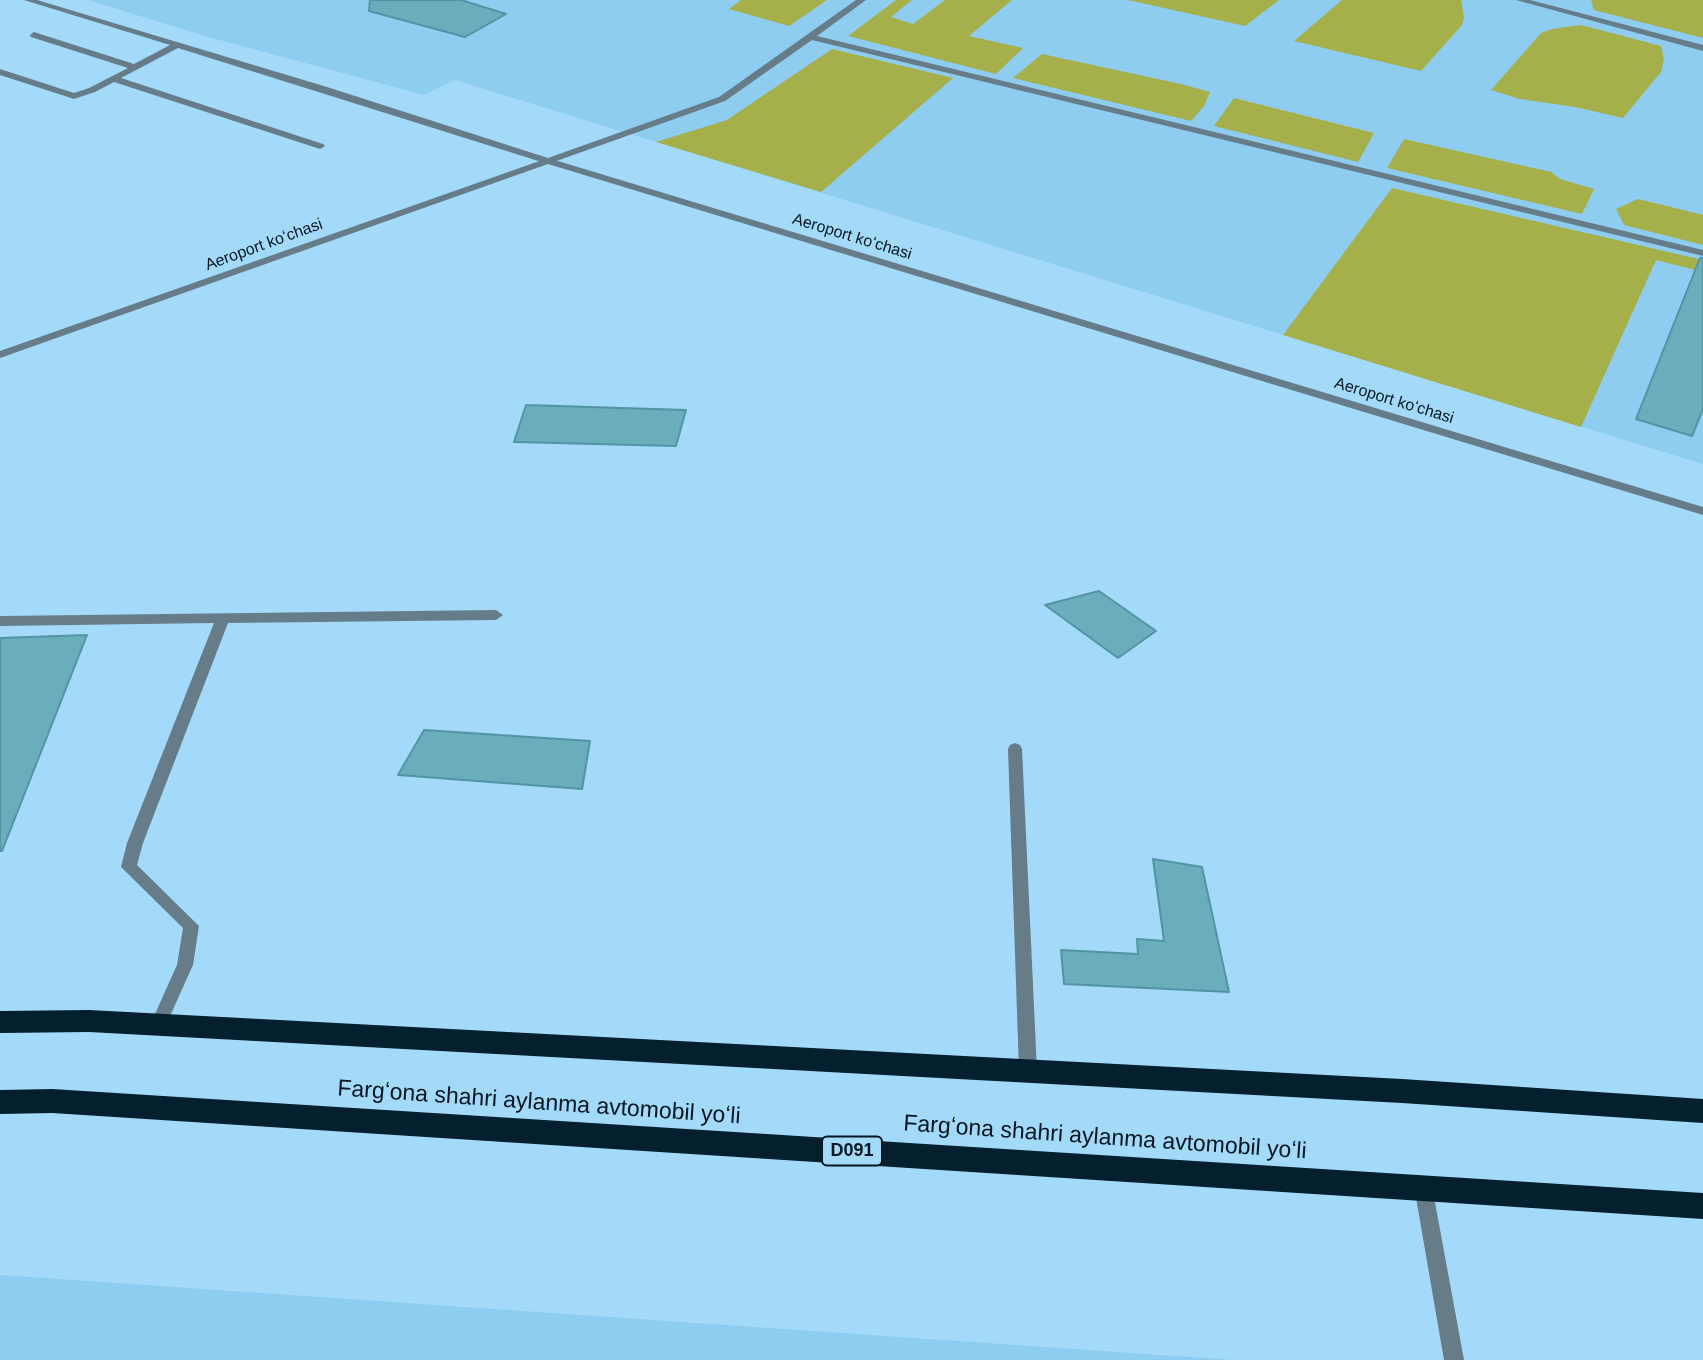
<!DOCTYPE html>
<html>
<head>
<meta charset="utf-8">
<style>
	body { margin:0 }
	canvas { display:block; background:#a3d9f9 }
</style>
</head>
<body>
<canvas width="1703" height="1360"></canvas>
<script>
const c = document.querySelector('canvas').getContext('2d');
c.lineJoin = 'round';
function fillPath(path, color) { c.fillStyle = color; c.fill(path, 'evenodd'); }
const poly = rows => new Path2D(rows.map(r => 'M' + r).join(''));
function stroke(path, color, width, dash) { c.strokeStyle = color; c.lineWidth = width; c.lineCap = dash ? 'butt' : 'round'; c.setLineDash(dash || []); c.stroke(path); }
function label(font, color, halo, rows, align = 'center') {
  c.font = font + ' Helvetica,sans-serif'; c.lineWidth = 5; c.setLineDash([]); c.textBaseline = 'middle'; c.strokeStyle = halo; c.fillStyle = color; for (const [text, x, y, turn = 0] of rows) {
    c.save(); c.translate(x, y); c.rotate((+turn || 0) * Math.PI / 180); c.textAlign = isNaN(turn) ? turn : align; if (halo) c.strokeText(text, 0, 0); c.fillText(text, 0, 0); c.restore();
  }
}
const built = poly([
	[88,0,1703,0,1703,464,455,80,424,95,205,36],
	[0,1275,1233,1360,0,1360]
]);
const green = poly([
	[741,0,827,0,789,26,729,9],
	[896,0,912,0,891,17,913,24,945,0,1012,0,969,36,1023,48,996,74,848,36],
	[1128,0,1279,0,1245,26],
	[1342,0,1461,0,1464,17,1462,25,1421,71,1294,41],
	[1591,0,1703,0,1703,38,1594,10],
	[1581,25,1661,46,1664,59,1661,72,1623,118,1575,107,1520,99,1491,90,1541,33,1552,29],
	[832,49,953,78,821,192,656,142,727,120],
	[1042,54,1181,84,1210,92,1204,106,1191,121,1013,78],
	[1234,98,1374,133,1358,162,1214,126],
	[1404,139,1551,172,1560,179,1594,189,1582,214,1387,168],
	[1392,188,1703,260,1703,272,1656,260,1581,427,1283,335],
	[1638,199,1703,215,1703,245,1624,225,1616,209]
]);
const building = poly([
	[370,0,461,0,506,14,465,37,369,11,370,0],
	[1700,258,1703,258,1703,409,1692,436,1636,419,1700,258],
	[526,405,686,410,676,446,514,442,526,405],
	[1099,591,1156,631,1118,658,1045,605,1099,591],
	[87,635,2,851,0,851,0,638,87,635],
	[424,730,590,741,582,789,398,775,424,730],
	[1153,859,1202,867,1229,992,1064,984,1061,950,1138,954,1137,939,1164,941,1153,859]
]);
const lane = poly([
	[24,0,37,0,327,87,548,158,719,97,856,0,866,0,817,36,1703,250,1703,256,812,40,725,101,548,164,178,48,121,78,323,144,325,146,320,149,114,82,95,92,74,99,0,75,0,69,74,93,89,88,128,68,31,37,30,35,34,32,134,64,170,45,24,0],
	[1516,0,1530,0,1703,45,1703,51,1516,0],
	[496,610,503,615,496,620,228,623,143,843,137,865,199,926,193,965,166,1025,164,1030,158,1032,152,1030,150,1025,177,965,183,928,121,867,127,843,214,623,0,626,0,616,496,610],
	[1015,743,1020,745,1022,749,1037,1071,1034,1076,1028,1079,1022,1076,1019,1071,1008,749,1010,745,1015,743],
	[1423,1177,1429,1180,1432,1186,1464,1360,1444,1360,1414,1186,1417,1180,1423,1177]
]);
const street = poly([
	[548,158,1703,507,1703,515,548,164,0,358,0,351,548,158]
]);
const highway = poly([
	[89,1010,1402,1079,1703,1099,1703,1123,1402,1103,89,1032,0,1033,0,1011,89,1010],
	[52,1089,1703,1193,1703,1219,52,1113,0,1114,0,1090,52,1089]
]);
const farStreetnames = [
	["Aeroport koʻchasi",852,237,17],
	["Aeroport koʻchasi",264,245,-20],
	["Aeroport koʻchasi",1394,401,17]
];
const shields = [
	[852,1151,60]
];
const shieldNames = [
	["D091",852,1151]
];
const nearStreetnames = [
	["Fargʻona shahri aylanma avtomobil yoʻli",539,1103,4],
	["Fargʻona shahri aylanma avtomobil yoʻli",1105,1138,4]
];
fillPath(built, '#8eccf0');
fillPath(green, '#a6b04a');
fillPath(building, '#6badbd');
stroke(building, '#5294a3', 2);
fillPath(lane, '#677c89');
fillPath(street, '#677c89');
fillPath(highway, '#04202e');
label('16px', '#031722', '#a3d9f9', farStreetnames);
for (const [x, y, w] of shields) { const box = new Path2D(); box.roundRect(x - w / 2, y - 14.5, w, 29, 5); c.fillStyle = '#a3d9f9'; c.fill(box); stroke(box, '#031722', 2); }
label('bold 18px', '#031722', null, shieldNames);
label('23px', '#031722', '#a3d9f9', nearStreetnames);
</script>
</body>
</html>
